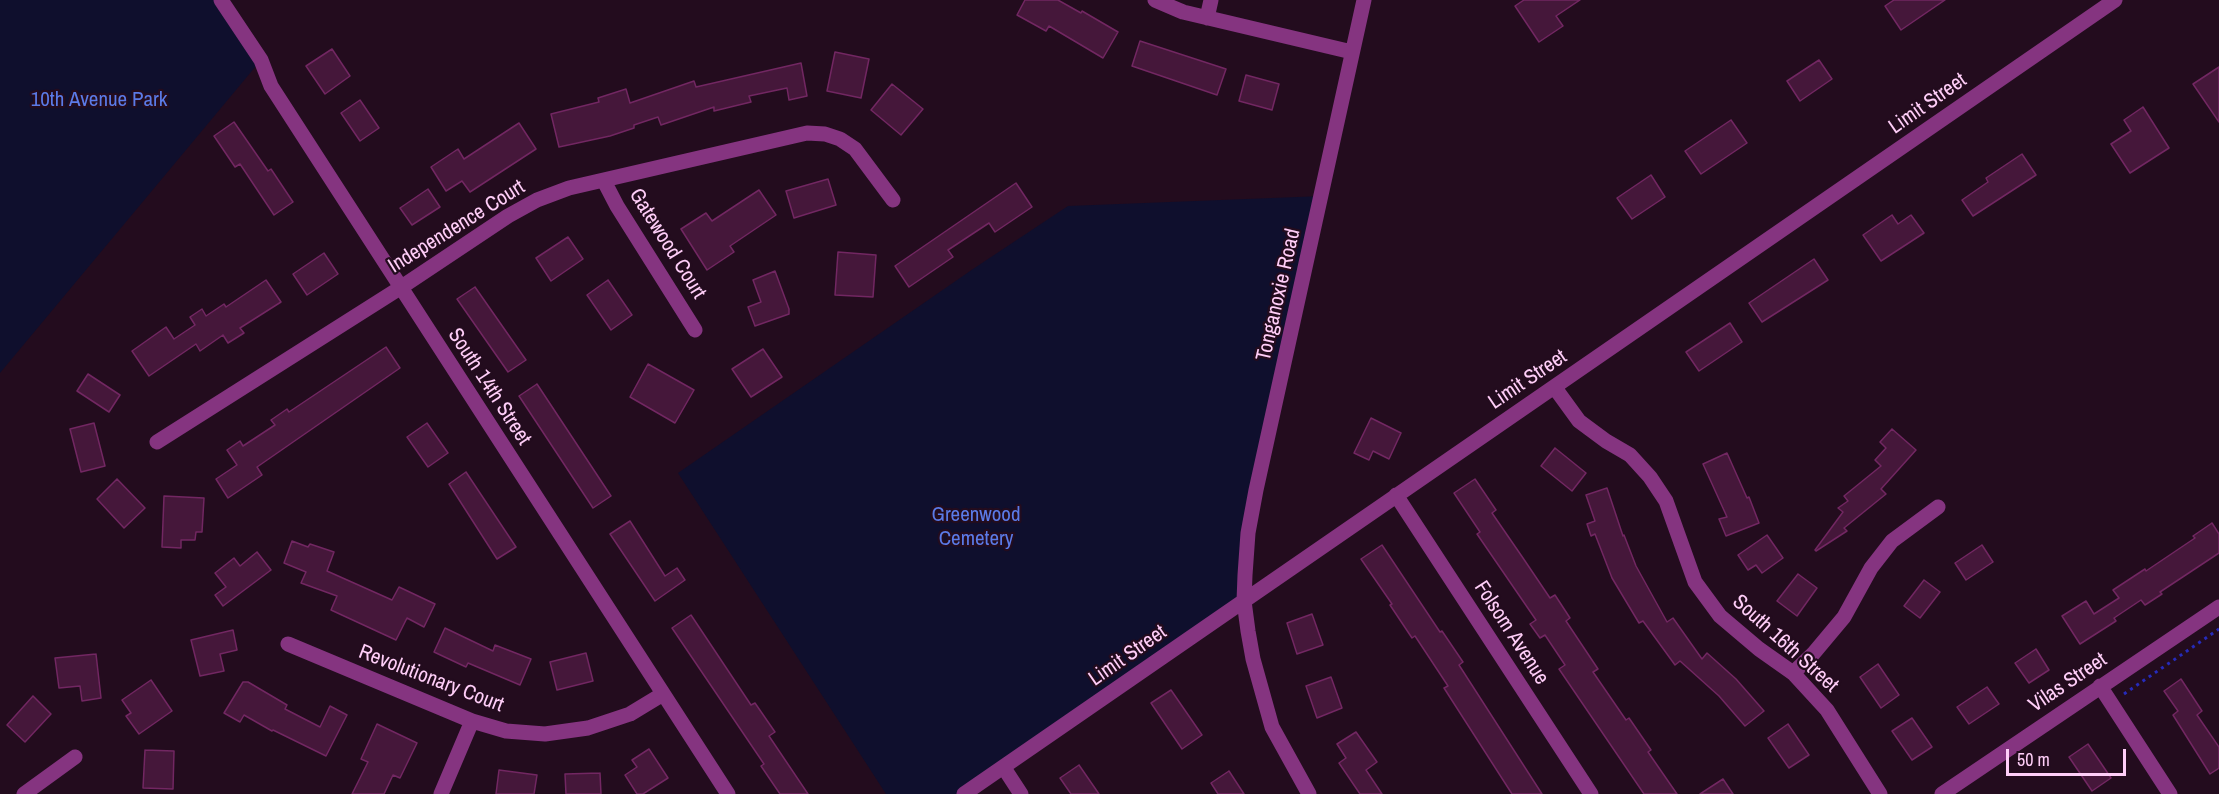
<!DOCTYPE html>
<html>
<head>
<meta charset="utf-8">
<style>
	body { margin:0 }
	#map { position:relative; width:2219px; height:794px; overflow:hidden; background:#230c1e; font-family:"Archivo Narrow",sans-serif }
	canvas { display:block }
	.scale { position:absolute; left:2006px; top:749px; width:120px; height:27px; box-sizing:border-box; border:3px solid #ffcef8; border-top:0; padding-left:8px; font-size:18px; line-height:21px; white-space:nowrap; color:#ffcef8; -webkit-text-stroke:4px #230c1e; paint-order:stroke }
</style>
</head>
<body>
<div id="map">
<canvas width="2219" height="794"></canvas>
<div class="scale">50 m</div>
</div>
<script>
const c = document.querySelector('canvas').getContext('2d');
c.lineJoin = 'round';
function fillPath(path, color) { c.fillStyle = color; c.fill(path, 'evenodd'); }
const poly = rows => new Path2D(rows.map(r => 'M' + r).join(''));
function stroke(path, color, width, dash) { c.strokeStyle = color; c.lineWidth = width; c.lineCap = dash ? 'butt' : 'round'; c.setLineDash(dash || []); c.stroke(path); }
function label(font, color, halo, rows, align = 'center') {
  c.font = font + ' "Archivo Narrow",sans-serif'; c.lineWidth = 4.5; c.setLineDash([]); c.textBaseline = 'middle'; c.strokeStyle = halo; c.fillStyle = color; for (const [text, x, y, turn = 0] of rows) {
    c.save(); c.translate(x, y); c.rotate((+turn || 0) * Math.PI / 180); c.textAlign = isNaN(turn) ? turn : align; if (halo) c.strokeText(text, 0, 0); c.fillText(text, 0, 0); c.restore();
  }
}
const green = poly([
	[0,0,219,0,261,60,0,373],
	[1323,196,1256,490,1244,601,964,794,886,794,678,473,973,269,1068,206]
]);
const building = poly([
	[1025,0,1058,0,1081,13,1082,11,1118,32,1103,58,1049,26,1046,31,1017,15,1025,0],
	[1524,0,1580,0,1556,16,1563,26,1539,42,1515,6,1524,0],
	[1894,0,1945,0,1901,30,1885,6,1894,0],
	[1140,41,1226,69,1217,95,1132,66,1140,41],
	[332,49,350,76,325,94,306,66,332,49],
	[835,52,869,59,861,98,827,91,835,52],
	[1819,60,1832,79,1800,101,1787,81,1819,60],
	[801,63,807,96,789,100,787,88,749,96,751,102,714,111,714,107,661,125,658,117,634,125,634,128,610,136,559,147,551,114,599,102,598,98,626,89,630,103,694,81,696,87,801,63],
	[2219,67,2219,122,2193,84,2219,67],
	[1246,75,1279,84,1272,110,1239,101,1246,75],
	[892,84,923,109,901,135,871,110,892,84],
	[360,100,379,128,360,141,341,113,360,100],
	[2143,107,2169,148,2130,173,2111,144,2131,131,2124,120,2143,107],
	[1731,120,1747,143,1701,174,1685,151,1731,120],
	[234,122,268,171,271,169,293,202,274,215,240,164,235,167,214,136,234,122],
	[519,123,536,149,470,192,462,181,446,191,431,167,458,149,464,159,519,123],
	[2022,154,2036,175,1973,216,1962,200,1988,182,1986,178,2022,154],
	[1651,175,1665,197,1632,219,1617,198,1651,175],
	[828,179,836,205,794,218,786,191,828,179],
	[1016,183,1032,207,995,232,989,223,948,250,953,257,909,287,895,266,1016,183],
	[428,189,440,207,412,225,400,208,428,189],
	[759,190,776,215,730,246,734,252,707,270,681,229,706,213,712,221,759,190],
	[1892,215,1898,224,1911,215,1924,233,1881,261,1863,235,1892,215],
	[568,237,583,259,551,281,536,258,568,237],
	[838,252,876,255,873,297,835,295,838,252],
	[324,253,338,274,307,295,293,274,324,253],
	[1814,259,1828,280,1762,322,1749,303,1814,259],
	[775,271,789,309,789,314,755,326,748,307,761,302,753,280,775,271],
	[266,280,281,302,240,328,244,333,228,343,223,335,200,351,196,344,149,376,132,351,166,327,174,339,195,325,190,317,202,309,206,316,224,304,226,307,266,280],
	[608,280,632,315,611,330,587,295,608,280],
	[475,287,526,360,508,372,457,299,475,287],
	[1730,323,1742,342,1699,371,1686,352,1730,323],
	[386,347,400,368,257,467,262,475,228,498,216,479,237,465,227,450,240,441,243,446,275,425,271,420,287,409,289,412,386,347],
	[763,349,782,377,751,397,732,369,763,349],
	[648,364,694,390,675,423,630,397,648,364],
	[88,374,120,395,109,412,77,391,88,374],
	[537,384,611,496,593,508,519,396,537,384],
	[1371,418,1401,433,1389,459,1373,451,1369,460,1354,453,1371,418],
	[94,423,105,466,81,472,70,429,94,423],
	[427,423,448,453,428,467,407,437,427,423],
	[1892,429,1916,450,1881,489,1886,494,1844,528,1847,531,1816,551,1815,550,1843,512,1838,508,1848,501,1844,496,1881,466,1875,460,1886,448,1880,442,1892,429],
	[1555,448,1586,473,1572,491,1541,466,1555,448],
	[1727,453,1747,498,1749,497,1759,523,1726,536,1719,519,1727,517,1703,464,1727,453],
	[466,472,516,547,497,559,449,484,466,472],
	[117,479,145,508,124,528,97,499,117,479],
	[1475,479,1496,510,1492,513,1523,558,1550,598,1555,595,1570,618,1566,621,1598,669,1593,672,1626,720,1629,718,1651,750,1648,752,1677,794,1644,794,1559,669,1565,665,1545,635,1540,638,1530,624,1536,620,1477,534,1480,532,1454,493,1475,479],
	[1607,488,1623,536,1624,535,1636,566,1667,622,1673,618,1702,659,1707,653,1736,679,1764,711,1745,726,1719,696,1680,661,1675,665,1643,621,1639,623,1612,578,1595,534,1591,536,1587,524,1595,521,1586,495,1607,488],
	[164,496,204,498,202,532,196,532,195,540,181,540,181,548,162,547,164,496],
	[630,521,665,576,677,568,685,580,655,601,610,534,630,521],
	[2212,523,2219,534,2219,553,2160,592,2162,594,2145,605,2141,600,2114,618,2116,621,2080,644,2062,616,2086,601,2094,614,2119,598,2113,590,2145,569,2146,571,2195,538,2193,536,2212,523],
	[1767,535,1783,558,1762,573,1756,565,1748,570,1738,555,1767,535],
	[292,541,308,547,310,544,334,552,327,571,392,600,399,587,435,604,424,627,407,618,396,640,331,610,337,596,301,583,306,572,284,563,292,541],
	[1382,545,1440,632,1442,631,1463,662,1459,665,1542,794,1512,794,1444,688,1448,686,1415,636,1412,638,1390,605,1392,604,1361,559,1382,545],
	[1982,545,1993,562,1966,580,1955,563,1982,545],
	[257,552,271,570,223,606,215,595,226,587,215,573,234,558,240,566,257,552],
	[1798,574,1817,588,1797,616,1777,601,1798,574],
	[1924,580,1940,592,1920,618,1904,606,1924,580],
	[1312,614,1323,645,1297,654,1287,623,1312,614],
	[691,615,751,705,755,703,775,732,769,736,808,794,780,794,761,766,764,764,672,628,691,615],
	[445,628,493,651,495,645,531,659,520,685,468,663,466,667,434,652,445,628],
	[233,630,237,650,220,654,224,671,200,676,191,640,233,630],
	[2036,649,2049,670,2029,683,2015,663,2036,649],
	[586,653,593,681,557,690,550,662,586,653],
	[96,654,101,698,82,701,80,686,59,688,55,658,96,654],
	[1878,664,1899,695,1881,708,1860,677,1878,664],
	[1331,677,1342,708,1317,718,1306,686,1331,677],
	[2181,679,2202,711,2197,715,2219,747,2219,768,2210,774,2173,715,2178,711,2164,691,2181,679],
	[151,680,172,711,139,734,126,716,131,713,122,700,151,680],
	[243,682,248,682,287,705,285,709,320,727,330,706,347,715,326,756,273,730,272,731,244,715,240,722,224,713,243,682],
	[1987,687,1999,704,1969,724,1957,707,1987,687],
	[1171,690,1202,735,1182,749,1151,703,1171,690],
	[33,696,51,714,25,742,7,725,33,696],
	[1912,718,1932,747,1912,760,1892,731,1912,718],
	[377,724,417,743,400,778,393,775,384,794,352,794,368,762,361,759,377,724],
	[1788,724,1809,755,1789,768,1768,738,1788,724],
	[1356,732,1377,762,1366,770,1382,794,1360,794,1339,763,1346,758,1337,744,1356,732],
	[2088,744,2111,778,2092,791,2069,757,2088,744],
	[649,749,668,778,643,794,637,794,625,775,637,767,632,760,649,749],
	[145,750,174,751,173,789,143,788,145,750],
	[1079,765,1099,794,1071,794,1060,778,1079,765],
	[499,770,537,775,534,794,496,794,499,770],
	[1229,771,1244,794,1218,794,1211,783,1229,771],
	[600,773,601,794,566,794,565,774,600,773],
	[1723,779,1733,794,1700,794,1723,779]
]);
const path = poly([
	[2124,694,2219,629]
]);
const minor = poly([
	[221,0,261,60,271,86,728,794],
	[1155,0,1183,12,1352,52],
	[1207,18,1211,0],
	[604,181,617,206,695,330],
	[1555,388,1579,421,1606,441,1630,455,1650,477,1666,501,1695,582,1720,616,1759,649,1793,673,1827,710,1880,794],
	[157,442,400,288,508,216,537,200,569,188,807,133,825,134,840,139,855,149,893,200],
	[1396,495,1591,794],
	[288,644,472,721,506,731,545,734,588,728,630,714,663,694],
	[1793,673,1813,654,1844,617,1871,568,1892,541,1938,507],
	[2100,686,2170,794],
	[1004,768,1021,794],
	[24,794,75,757],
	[441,794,472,721],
	[964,794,2115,0],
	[1309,794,1272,727,1253,659,1248,631,1244,601,1245,575,1248,533,1256,490,1364,0],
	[1942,794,2219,607]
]);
const parkNames = [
	["10th Avenue Park",99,100],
	["Greenwood",976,515],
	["Cemetery",976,539]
];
const streetNames = [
	["Limit Street",1928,104,-35],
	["Independence Court",457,227,-32],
	["Gatewood Court",667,244,58],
	["Tonganoxie Road",1279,295,-77],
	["Limit Street",1528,380,-34],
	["South 14th Street",489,387,57],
	["Folsom Avenue",1511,633,57],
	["South 16th Street",1785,644,42],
	["Limit Street",1128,656,-35],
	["Revolutionary Court",431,679,21],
	["Vilas Street",2068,683,-34]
];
fillPath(green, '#0f0f2d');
fillPath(building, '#45173a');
stroke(building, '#722762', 1.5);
stroke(path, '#262bbb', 3, [3, 4.5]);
stroke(minor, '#853480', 15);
label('21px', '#5b7be8', '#230c1e', parkNames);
label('21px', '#ffcef8', '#230c1e', streetNames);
</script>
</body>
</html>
